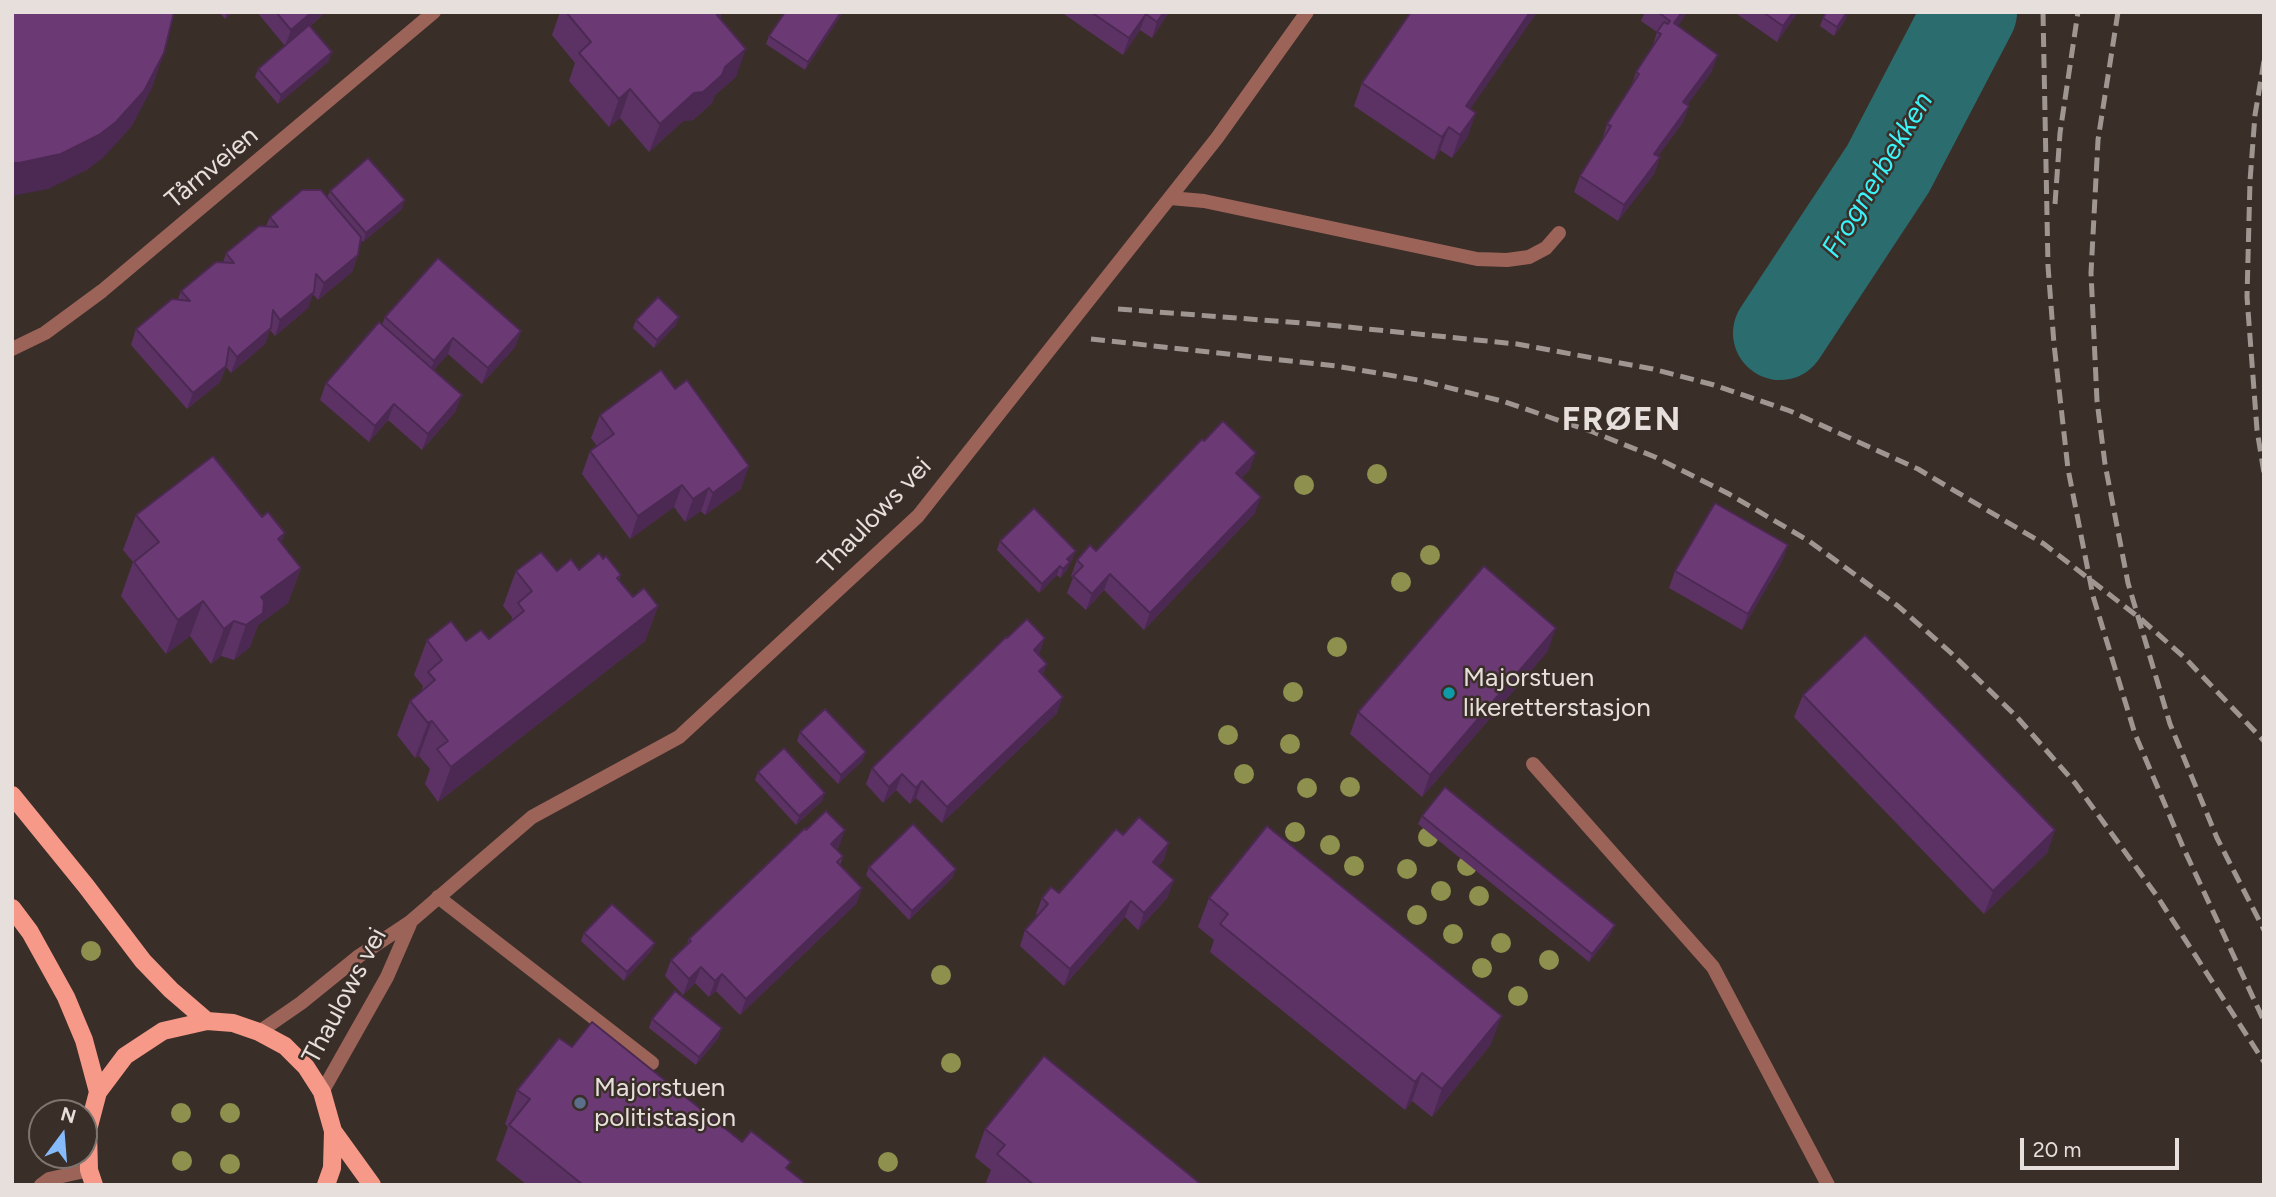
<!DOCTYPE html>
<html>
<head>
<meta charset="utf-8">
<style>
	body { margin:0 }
	#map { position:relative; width:2276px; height:1197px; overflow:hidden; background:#3a2e28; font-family:Figtree,sans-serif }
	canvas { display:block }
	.frame { position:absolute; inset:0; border:14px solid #e7dfdb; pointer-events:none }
	.north { position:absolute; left:28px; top:1099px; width:70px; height:70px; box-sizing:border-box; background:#3a2e28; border:2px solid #7f7570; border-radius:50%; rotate:16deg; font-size:19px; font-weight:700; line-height:28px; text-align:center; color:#e7dfdb }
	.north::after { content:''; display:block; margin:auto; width:24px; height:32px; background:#85bbfb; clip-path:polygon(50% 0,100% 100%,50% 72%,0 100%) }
	.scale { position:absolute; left:2020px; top:1138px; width:159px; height:32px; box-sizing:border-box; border:4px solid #e7dfdb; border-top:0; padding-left:9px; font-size:21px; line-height:24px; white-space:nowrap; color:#e7dfdb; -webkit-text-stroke:5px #3a2e28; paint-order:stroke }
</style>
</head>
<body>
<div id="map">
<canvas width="2276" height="1197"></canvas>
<div class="frame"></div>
<div class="north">N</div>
<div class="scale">20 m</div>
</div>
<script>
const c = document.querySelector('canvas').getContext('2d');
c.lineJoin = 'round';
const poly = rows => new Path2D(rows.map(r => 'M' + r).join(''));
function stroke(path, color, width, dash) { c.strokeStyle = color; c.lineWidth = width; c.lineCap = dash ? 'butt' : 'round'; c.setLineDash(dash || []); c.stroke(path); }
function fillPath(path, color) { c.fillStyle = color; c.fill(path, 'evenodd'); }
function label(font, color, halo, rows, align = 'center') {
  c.font = font + ' Figtree,sans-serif'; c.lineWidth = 5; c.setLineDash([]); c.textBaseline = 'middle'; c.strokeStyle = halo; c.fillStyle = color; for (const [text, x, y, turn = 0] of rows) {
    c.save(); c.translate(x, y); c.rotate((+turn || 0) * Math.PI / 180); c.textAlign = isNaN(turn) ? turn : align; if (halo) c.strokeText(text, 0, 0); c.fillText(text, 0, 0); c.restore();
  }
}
const river = poly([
	[1780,333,1888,169,1970,12]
]);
const lane = poly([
	[1170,198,1204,201,1477,259,1507,260,1529,257,1546,248,1559,233],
	[1533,764,1713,967,1828,1185],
	[438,897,652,1063]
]);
const street = poly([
	[12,349,45,333,102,291,434,12],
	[259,1032,301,1003,359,956,410,922,532,817,679,737,918,516,1217,138,1307,12],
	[322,1092,387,977,410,924],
	[41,1185,49,1179,89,1170]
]);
const primary = poly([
	[12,795,86,886,143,961,171,990,207,1021],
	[12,908,30,932,66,997,84,1040,98,1092],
	[333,1131,372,1185],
	[94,1185,89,1170,88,1130,98,1092,125,1056,163,1031,207,1021,233,1023,259,1032,285,1046,306,1067,322,1092,333,1131,332,1168,326,1185]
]);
const rail = poly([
	[2043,12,2048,266,2054,344,2068,469,2093,596,2135,734,2183,847,2264,1021],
	[2118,12,2098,140,2091,273,2097,401,2105,464,2128,583,2170,724,2217,838,2264,930],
	[2264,61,2255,115,2250,181,2247,297,2257,430,2264,473],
	[2055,204,2060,133,2078,12],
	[1118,309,1328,325,1517,344,1653,369,1714,385,1790,411,1918,469,2044,544,2141,619,2186,659,2264,741],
	[1091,339,1336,366,1418,380,1502,401,1593,432,1655,457,1729,494,1809,541,1898,606,1950,652,2016,716,2075,783,2157,896,2264,1062]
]);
const trees = [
	[1377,474],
	[1304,485],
	[1430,555],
	[1401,582],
	[1337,647],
	[1293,692],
	[1228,735],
	[1290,744],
	[1244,774],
	[1350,787],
	[1307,788],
	[1295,832],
	[1428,837],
	[1330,845],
	[1354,866],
	[1467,866],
	[1407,869],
	[1441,891],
	[1479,896],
	[1417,915],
	[1453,934],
	[1501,943],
	[91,951],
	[1549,960],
	[1482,968],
	[941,975],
	[1518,996],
	[951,1063],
	[181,1113],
	[230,1113],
	[182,1161],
	[888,1162],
	[230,1164]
];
const wall = poly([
	[219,12,233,12,225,19],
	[257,12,326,12,310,26,329,61,278,104,255,77,258,69,285,46],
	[560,12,722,12,720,19,736,77,715,95,712,103,693,120,683,121,649,152,620,118,609,127,569,81,575,63,552,35],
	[785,12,843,12,805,70,766,44,769,36],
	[1061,12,1169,12,1152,38,1140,30,1123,55],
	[1537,12,1470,109,1468,136,1452,158,1440,150,1434,160,1354,106,1362,83],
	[1645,12,1686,12,1678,26,1712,71,1687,105,1689,106,1683,122,1658,156,1660,157,1654,174,1618,221,1574,192,1580,176,1602,140,1607,124,1631,88,1636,72,1652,48,1657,32,1641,21],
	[1734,12,1798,12,1777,42],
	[1823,18,1846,19,1834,36,1820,26],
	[330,191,402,209,363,242,360,239,358,255,352,272,318,300,313,294,308,308,275,336,270,330,265,344,231,373,226,367,220,382,187,409,131,345,136,329,178,299,181,291,223,263,226,253,266,226,270,217,327,198],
	[385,317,521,331,515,347,482,384,448,354,434,370,456,411,422,450,388,420,369,442,320,400,326,383,382,325],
	[679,317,676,325,654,348,633,328,636,320],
	[600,415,741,489,705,515,701,511,685,522,674,507,630,539,582,474,590,451,597,446,591,438],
	[1250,469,1241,478,1255,513,1144,630,1104,590,1086,610,1067,593,1073,578,1071,576,1077,560],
	[136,515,262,517,285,533,281,543,301,568,288,603,258,625,250,647,234,660,221,656,211,664,190,636,166,654,121,596,133,562,123,550],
	[1000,541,1073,559,1070,562,1067,570,1060,578,1057,575,1039,593,997,550],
	[1788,545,1782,561,1742,630,1669,588,1675,571],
	[603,559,621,575,619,580,633,597,658,606,645,641,438,802,425,784,430,769,419,756,415,758,397,735,410,701,421,692,423,686,414,675,427,640,466,641,489,639,511,622,512,617,503,606,516,571,579,570],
	[1548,651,1422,797,1350,734,1358,712],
	[1039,655,1043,675,1057,713,942,823,916,798,910,804,896,790,883,803,866,784,872,768],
	[1803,695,2055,830,2047,853,1984,914,1794,717],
	[800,732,863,760,838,784,797,741],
	[758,772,825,793,822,801,796,825,755,780],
	[1422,816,1611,934,1589,962,1418,824],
	[806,830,839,847,836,849,843,856,840,865,862,888,856,904,740,1015,716,991,709,997,695,983,683,995,665,976,671,960,687,944,689,939],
	[1123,835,1164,860,1158,866,1168,897,1138,930,1125,917,1064,986,1020,946,1025,930,1038,916,1036,914,1042,898,1059,893],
	[869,867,953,877,909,920,866,875],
	[1209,898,1491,1044,1432,1117,1412,1101,1405,1110,1210,952,1214,940,1198,927],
	[584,933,655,943,651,951,624,981,581,941],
	[652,1019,719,1037,696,1065,649,1028],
	[572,1047,742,1142,788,1170,803,1185,527,1185,496,1160,508,1127,505,1124,517,1090],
	[985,1129,1202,1185,989,1185,986,1182,991,1170,975,1157]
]);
const shadedWall = poly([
	[227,12,233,12,225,19],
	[312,12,326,12,285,46,291,30],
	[719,12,722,12,714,36,717,15],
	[841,12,843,12,805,70,808,62],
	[1164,12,1169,12,1152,38,1157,22],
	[1530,12,1537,12,1457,128,1466,106],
	[1682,12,1686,12,1685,16,1668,40,1674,23],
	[1793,12,1798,12,1777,42,1783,26],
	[1848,12,1846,19,1834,36,1837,27],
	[1146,14,1140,30,1123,55,1129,38],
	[746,49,736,77,715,95,712,103,693,120,683,121,649,152,660,124,694,93],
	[332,52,329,61,278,104,281,95],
	[164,53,152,88,132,126,104,157,87,170,48,189,12,196,12,163],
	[1718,55,1712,71,1677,119,1683,102],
	[630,89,620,118,609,127,619,99],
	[1689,106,1683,122,1648,170,1654,154],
	[1476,113,1468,136,1452,158,1460,135],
	[1449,127,1440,150,1434,160,1442,137],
	[1660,157,1654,174,1618,221,1624,205],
	[405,200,402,209,363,242,366,233],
	[358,255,352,272,318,300,324,283],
	[314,292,308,308,275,336,280,320],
	[679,317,676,325,654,348,657,340],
	[271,328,265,344,231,373,237,357],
	[521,331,515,347,482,384,488,368],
	[453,338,448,354,428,377,434,361],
	[226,366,220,382,187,409,193,393],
	[462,395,456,411,422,450,428,434],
	[394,404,388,420,369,442,375,426],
	[1256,453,1250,469,1230,489,1236,473],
	[749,466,741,489,705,515,713,493],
	[682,485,674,507,630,539,638,516],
	[709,488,701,511,685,522,693,499],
	[1261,497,1255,513,1144,630,1150,613],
	[285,533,272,568,278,539],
	[1788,545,1782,561,1742,630,1748,614],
	[1076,551,1067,570,1060,578,1067,559],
	[1060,566,1057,575,1039,593,1042,584],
	[301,568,288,603,258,625,250,647,234,660,246,625,261,597],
	[1110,574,1104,590,1086,610,1092,594],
	[203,601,190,636,166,654,178,620],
	[658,606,645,641,438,802,451,767],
	[234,621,221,656,211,664,224,629],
	[1556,628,1548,651,1422,797,1430,775],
	[1045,638,1039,655,1028,666,1034,650],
	[1047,664,1041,680,1039,671],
	[1063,697,1057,713,942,823,947,807],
	[432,721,419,756,415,758,428,723],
	[866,752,863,760,838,784,841,775],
	[902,774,896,790,883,803,889,787],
	[922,781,916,798,910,804,916,788],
	[825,793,822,801,796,825,799,816],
	[845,830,839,847,825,860,831,844],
	[2055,830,2047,853,1984,914,1993,891],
	[1169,843,1164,860,1147,879,1153,862],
	[956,869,953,877,909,920,912,911],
	[1174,880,1168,897,1138,930,1144,913],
	[862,888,856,904,740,1015,746,999],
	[1131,901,1125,917,1064,986,1070,969],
	[1615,925,1611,934,1589,962,1592,954],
	[655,943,651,951,624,981,627,972],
	[701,967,695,983,683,995,689,979],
	[722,974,716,991,709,997,715,981],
	[1502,1016,1491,1044,1432,1117,1442,1089],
	[722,1028,719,1037,696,1065,699,1057],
	[1422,1073,1412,1101,1405,1110,1415,1082]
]);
const building = poly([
	[12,12,174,12,164,53,144,91,116,122,99,135,61,154,19,163,12,163,12,12],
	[276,12,312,12,291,30,276,12],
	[566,12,719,12,717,15,746,49,725,67,722,75,703,92,694,93,660,124,630,89,619,99,579,53,591,42,566,12],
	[785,12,841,12,808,62,769,36,785,12],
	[1091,12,1164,12,1157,22,1146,14,1129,38,1091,12],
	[1411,12,1530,12,1466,106,1476,113,1460,135,1449,127,1442,137,1362,83,1411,12],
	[1658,12,1682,12,1674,23,1718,55,1683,102,1689,106,1654,154,1660,157,1624,205,1580,176,1611,126,1607,124,1639,74,1636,72,1661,34,1657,32,1664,22,1668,24,1670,21,1658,12],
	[1763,12,1793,12,1783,26,1763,12],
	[1826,12,1847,12,1837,27,1823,18,1826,12],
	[309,25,332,52,281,95,258,69,309,25],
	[368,158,405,200,366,233,330,191,368,158],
	[302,190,321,190,361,237,358,255,324,283,316,274,314,292,280,320,273,310,271,328,237,357,229,347,226,366,193,393,136,329,172,299,190,301,181,291,216,262,234,263,226,253,259,226,278,227,270,217,302,190],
	[438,258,521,331,488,368,453,338,434,361,385,317,438,258],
	[658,297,679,317,657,340,636,320,658,297],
	[379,322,462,395,428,434,394,404,375,426,326,383,379,322],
	[661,370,675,389,687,380,749,466,713,493,709,488,693,499,682,485,638,516,590,451,614,434,600,415,661,370],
	[1223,421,1256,453,1236,473,1261,497,1150,613,1110,574,1092,594,1073,576,1083,566,1077,560,1090,545,1096,551,1202,439,1204,441,1223,421],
	[213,456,262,517,268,512,285,533,278,539,301,568,261,597,264,601,263,613,246,625,234,621,224,629,203,601,178,620,134,562,159,542,136,515,213,456],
	[1715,503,1788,545,1748,614,1675,571,1715,503],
	[1034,508,1076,551,1067,559,1070,562,1063,569,1060,566,1042,584,1000,541,1034,508],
	[541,552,557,571,571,559,579,570,599,553,603,559,606,556,621,575,617,578,633,597,644,588,658,606,451,767,437,749,448,741,432,721,428,723,410,701,435,680,428,672,442,660,427,640,451,621,466,641,481,630,489,639,524,611,518,603,532,591,516,571,541,552],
	[1484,566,1556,628,1430,775,1358,712,1484,566],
	[1027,619,1045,638,1034,650,1047,664,1039,671,1063,697,947,807,922,781,916,788,902,774,889,787,872,768,1006,637,1007,638,1027,619],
	[1865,635,2055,830,1993,891,1803,695,1865,635],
	[825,709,866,752,841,775,800,732,825,709],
	[784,748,825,793,799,816,758,772,784,748],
	[1445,787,1615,925,1592,954,1422,816,1445,787],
	[826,811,845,830,831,844,843,856,837,862,862,888,746,999,722,974,715,981,701,967,689,979,671,960,691,941,689,939,805,828,806,830,826,811],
	[1139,817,1169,843,1153,862,1174,880,1144,913,1131,901,1070,969,1025,930,1048,904,1042,898,1051,887,1059,893,1116,829,1123,835,1139,817],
	[913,824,956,869,912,911,869,867,913,824],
	[1267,826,1502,1016,1442,1089,1422,1073,1415,1082,1220,924,1228,914,1209,898,1267,826],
	[612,904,655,943,627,972,584,933,612,904],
	[675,991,722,1028,699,1057,652,1019,675,991],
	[592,1022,742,1142,751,1131,791,1162,786,1168,804,1182,802,1185,583,1185,509,1125,530,1099,517,1090,559,1038,572,1047,592,1022],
	[1044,1056,1202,1185,1034,1185,997,1154,1005,1145,985,1129,1044,1056]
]);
const markers = [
	[1449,693,7,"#0f9aa8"],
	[580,1103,7,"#5c6f8a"]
];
const streetNames = [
	["Tårnveien",212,168,-40],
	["Thaulows vei",875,516,-46],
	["Thaulows vei",345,996,-62]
];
const poiNames = [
	["Majorstuen",1463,678],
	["likeretterstasjon",1463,708],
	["Majorstuen",594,1088],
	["politistasjon",594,1118]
];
const waterNames = [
	["Frognerbekken",1878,175,-59]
];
const districtNames = [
	["FRØEN",1622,420]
];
stroke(river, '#2b6d6f', 94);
stroke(lane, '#9c6359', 14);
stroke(street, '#9c6359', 14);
stroke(primary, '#f79989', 18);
stroke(rail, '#9f9691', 5, [14, 7]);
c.fillStyle = '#8e904e';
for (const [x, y] of trees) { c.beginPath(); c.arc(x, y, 10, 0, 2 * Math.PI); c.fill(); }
fillPath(wall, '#5c3265');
fillPath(shadedWall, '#4b2952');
fillPath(building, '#6b3a75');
stroke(building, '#4b2952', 2);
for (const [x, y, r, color] of markers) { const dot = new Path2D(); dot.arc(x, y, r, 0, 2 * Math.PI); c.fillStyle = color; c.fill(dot); stroke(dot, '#3a2e28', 2.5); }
label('26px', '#e7dfdb', '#3a2e28', streetNames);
label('26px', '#e7dfdb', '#3a2e28', poiNames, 'left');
label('italic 28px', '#3af3f9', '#3a2e28', waterNames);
c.letterSpacing = '2px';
label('bold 33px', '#e7dfdb', '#3a2e28', districtNames);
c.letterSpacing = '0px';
</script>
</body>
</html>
